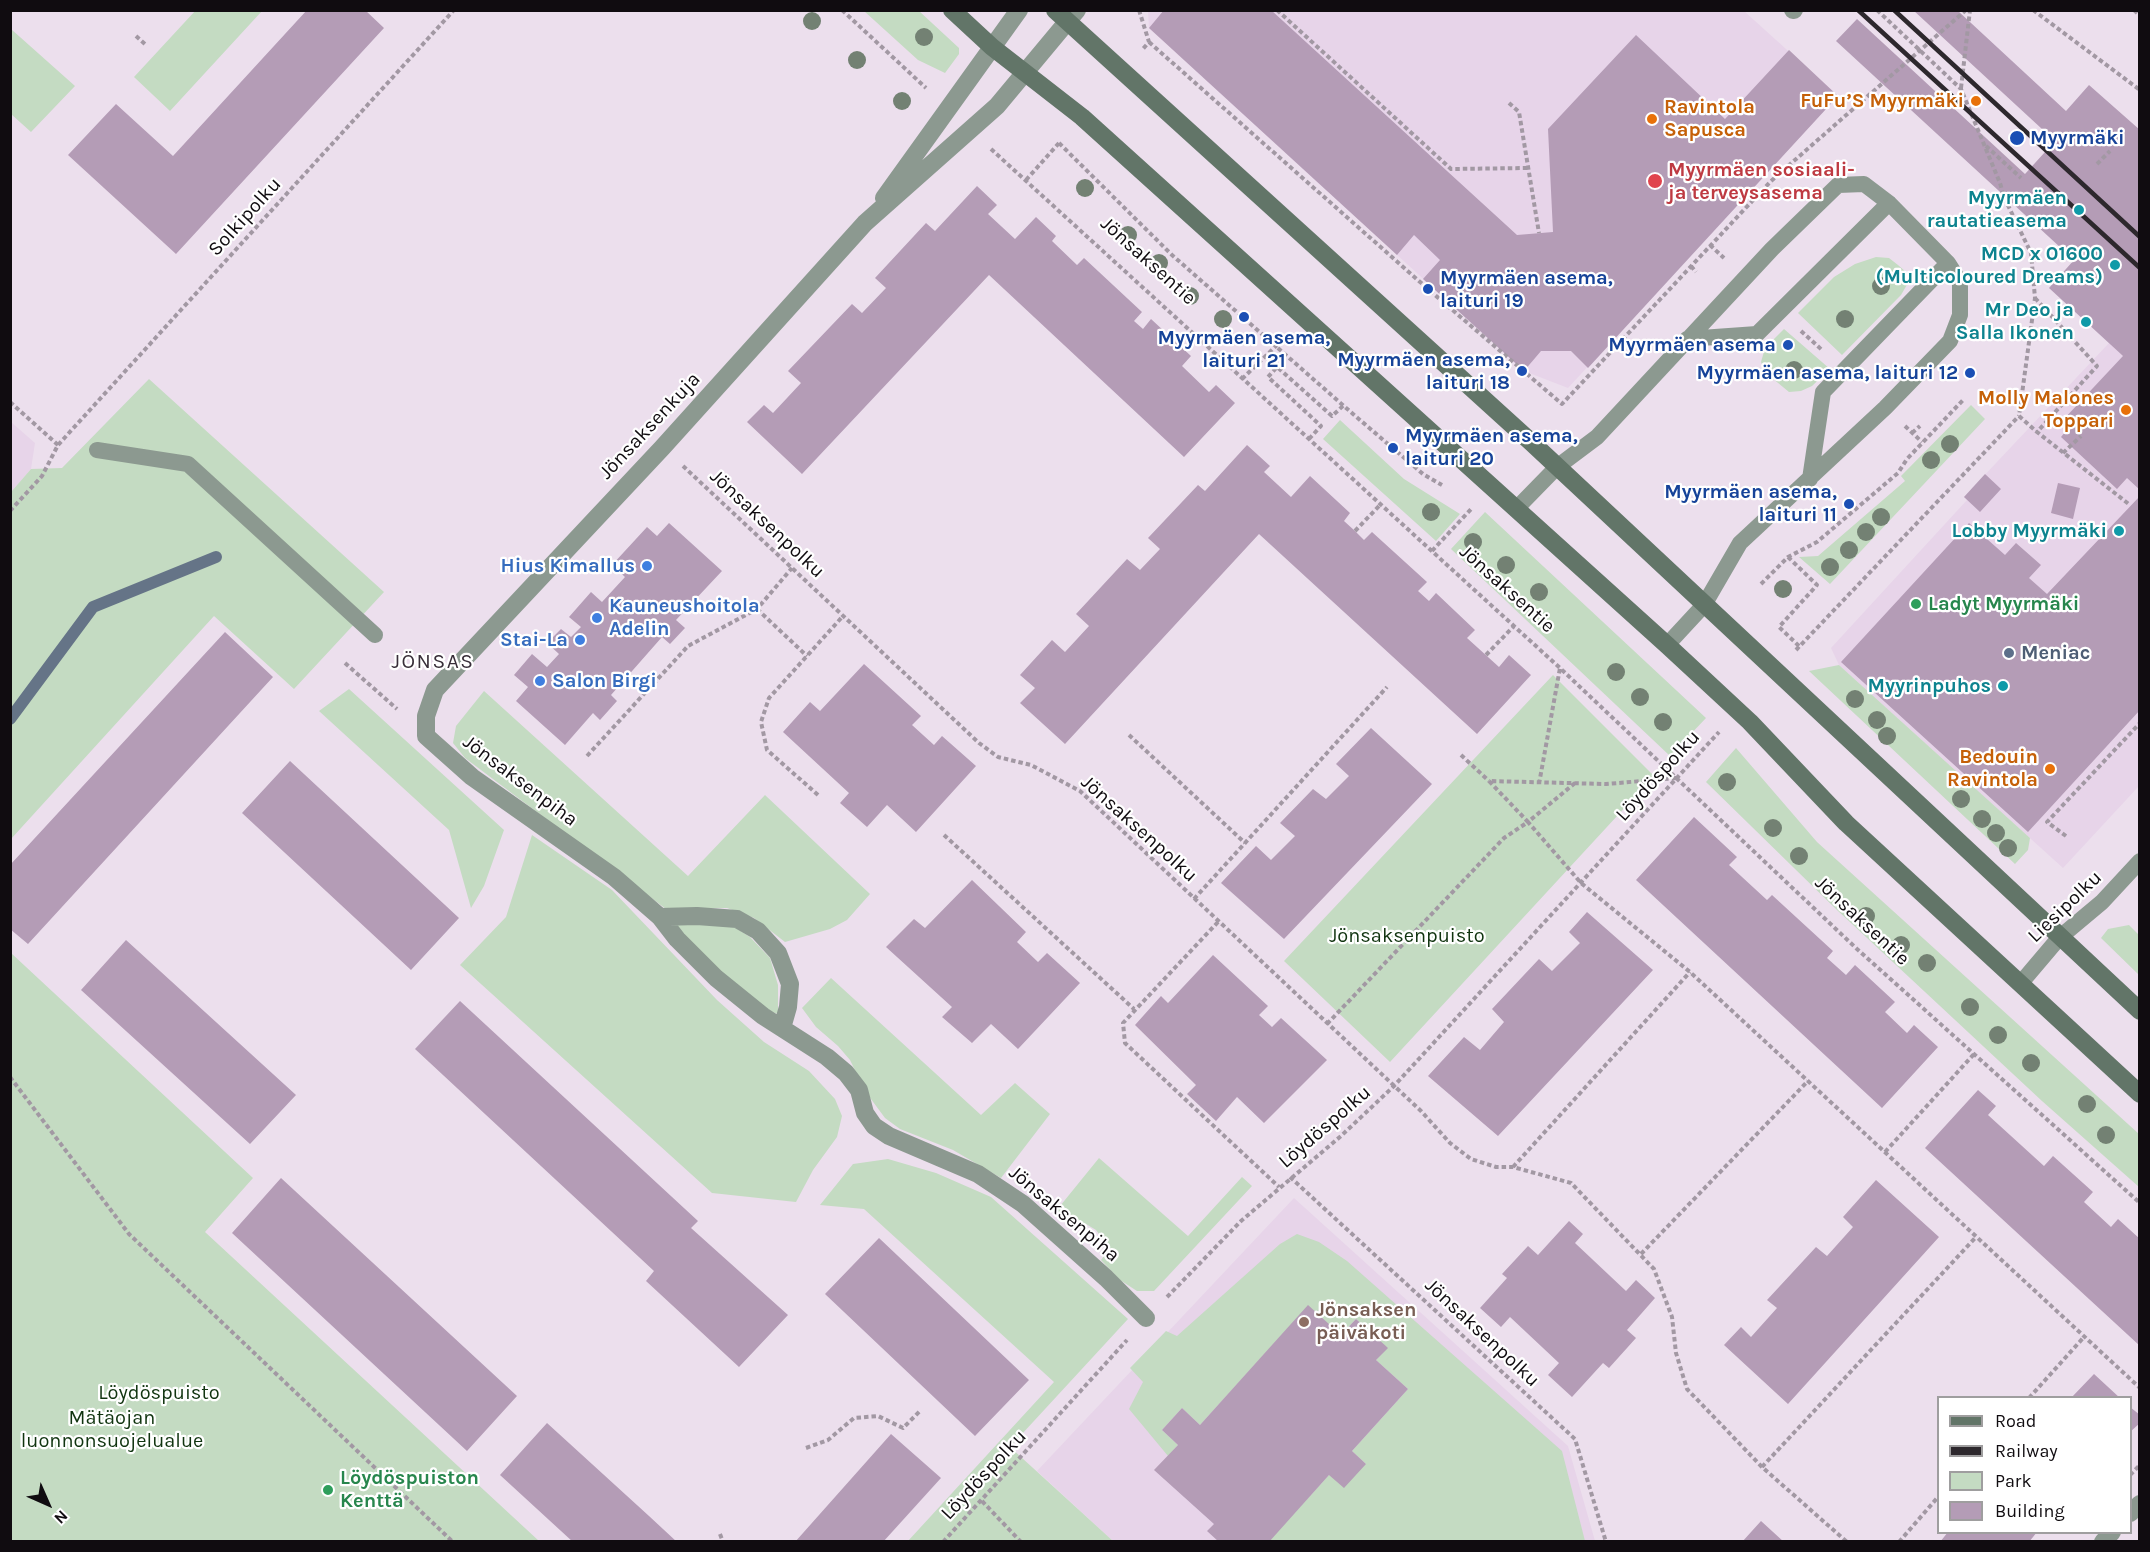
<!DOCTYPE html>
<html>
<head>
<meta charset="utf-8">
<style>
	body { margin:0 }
	#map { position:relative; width:2150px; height:1552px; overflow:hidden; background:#ecdfed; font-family:Karla,sans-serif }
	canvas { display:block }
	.frame { position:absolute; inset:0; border:12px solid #100c10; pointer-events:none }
	.legend { position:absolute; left:1937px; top:1396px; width:195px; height:138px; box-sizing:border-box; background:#fff; border:2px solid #9f9e9f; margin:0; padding:8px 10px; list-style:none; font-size:18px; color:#100c10 }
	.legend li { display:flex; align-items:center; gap:12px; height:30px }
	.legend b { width:30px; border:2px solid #9f9e9f }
	.north { position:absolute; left:18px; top:1474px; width:60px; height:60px; -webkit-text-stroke:4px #fff; paint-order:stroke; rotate:135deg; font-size:16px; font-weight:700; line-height:24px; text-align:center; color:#100c10 }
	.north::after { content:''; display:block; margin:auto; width:21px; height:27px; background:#100c10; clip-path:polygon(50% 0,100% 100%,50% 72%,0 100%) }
</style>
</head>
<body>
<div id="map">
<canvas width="2150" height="1552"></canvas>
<div class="frame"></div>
<ul class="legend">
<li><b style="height:8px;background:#627568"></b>Road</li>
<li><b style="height:8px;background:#2d282d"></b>Railway</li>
<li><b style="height:16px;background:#c4dbc2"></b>Park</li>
<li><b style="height:16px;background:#b49cb6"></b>Building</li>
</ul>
<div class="north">N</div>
</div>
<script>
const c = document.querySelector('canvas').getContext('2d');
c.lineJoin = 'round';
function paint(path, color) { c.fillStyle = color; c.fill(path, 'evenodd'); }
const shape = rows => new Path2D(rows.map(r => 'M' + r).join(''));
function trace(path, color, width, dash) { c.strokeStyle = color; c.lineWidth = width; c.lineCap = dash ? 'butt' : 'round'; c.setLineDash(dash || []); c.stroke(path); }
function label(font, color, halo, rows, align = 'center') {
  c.font = font + ' Karla,sans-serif'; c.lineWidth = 4.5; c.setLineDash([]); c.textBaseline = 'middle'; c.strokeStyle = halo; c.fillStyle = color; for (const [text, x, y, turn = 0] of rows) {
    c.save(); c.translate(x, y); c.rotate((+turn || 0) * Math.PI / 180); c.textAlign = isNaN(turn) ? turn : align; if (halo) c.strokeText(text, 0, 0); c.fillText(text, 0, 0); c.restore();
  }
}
paint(shape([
	[1148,11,1744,11,1838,96,1568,388,1524,371,1149,28],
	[2109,343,2139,371,2139,786,2063,868,1839,665,1831,648,1967,500,1964,497],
	[11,422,35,443,31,469,11,492],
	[1294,1198,1568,1446,1595,1541,1113,1541,1037,1471]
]), '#e7d4e9');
paint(shape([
	[196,10,262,11,170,111,134,77],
	[864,11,919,11,959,48,959,54,945,73,918,60],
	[11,29,75,86,31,132,11,114],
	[1876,257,1889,258,1898,265,1907,273,1908,283,1901,295,1842,355,1798,313,1834,277,1855,264],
	[1784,329,1830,369,1812,386,1801,391,1789,392,1766,373,1761,362,1765,348],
	[149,379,384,592,294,689,214,616,11,839,11,492,31,469,62,468],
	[1971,405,1985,419,1830,584,1799,557,1818,556,1905,481,1901,476],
	[1340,420,1404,479,1460,514,1436,541,1323,439],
	[1485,512,1706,718,1670,756,1451,549],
	[1839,665,2030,838,2028,850,2015,864,1809,671],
	[1553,675,1654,776,1390,1062,1284,961],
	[349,689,504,830,484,886,471,908,449,830,319,711],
	[484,691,688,876,765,795,870,894,847,920,830,929,785,942,754,918,727,908,666,909,465,758,453,743,456,726],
	[1736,748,1817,842,2139,1134,2139,1187,2042,1101,1837,910,1706,782],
	[532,835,612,890,717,1000,764,1042,809,1071,835,1099,842,1116,837,1137,813,1170,796,1202,712,1193,460,965,506,917],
	[671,923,733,926,750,937,770,958,778,985,778,1014,766,1010,719,973],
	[2129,925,2139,935,2139,975,2101,938,2108,929],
	[11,953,253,1178,205,1232,539,1541,11,1541],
	[831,978,981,1115,1015,1083,1050,1114,1001,1178,953,1150,900,1129,885,1118,865,1091,850,1060,838,1046,816,1027,802,1008],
	[1099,1158,1188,1236,1242,1177,1252,1186,1154,1291,1137,1291,1120,1280,1101,1260,1108,1251,1105,1242,1096,1230,1086,1224,1073,1224,1056,1211],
	[888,1159,936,1173,991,1197,1128,1319,1010,1447,1113,1541,908,1541,1054,1382,864,1209,820,1205,853,1164],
	[1297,1234,1319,1242,1347,1261,1562,1451,1585,1541,1269,1541,1329,1475,1366,1464,1352,1451,1408,1389,1376,1360,1387,1348,1356,1319,1341,1335,1308,1306,1200,1425,1182,1408,1162,1430,1178,1445,1168,1456,1129,1409,1143,1382,1130,1368,1166,1331,1177,1336,1280,1244]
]), '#c4dbc2');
trace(shape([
	[10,719,93,607,216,557]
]), '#657487', 12);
paint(shape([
	[307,10,365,10,384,28,176,254,68,155,116,104,173,156],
	[1164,10,1271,10,1517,235,1553,232,1548,129,1636,35,1725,119,1789,50,1838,96,1588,368,1571,351,1541,351,1524,371,1423,279,1440,260,1414,235,1397,255,1149,28],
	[1913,10,1957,10,2066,111,2089,85,2140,130,2140,490,2127,478,2117,489,2061,437,2070,426,2063,420,2123,356,2049,288,2074,260,1836,41,1857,19,2025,174,2055,141],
	[977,186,997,205,988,214,1015,239,1036,217,1056,236,1052,241,1077,265,1084,258,1142,312,1134,321,1143,329,1151,319,1191,356,1182,366,1209,392,1216,385,1235,403,1184,457,989,275,802,474,747,422,764,405,773,413,801,383,788,371,852,304,862,313,886,288,875,278,926,223,935,231],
	[1247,445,1270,466,1264,472,1291,497,1310,476,1350,513,1344,521,1355,531,1364,540,1372,532,1427,582,1418,591,1429,601,1436,593,1475,630,1467,638,1499,667,1509,655,1531,675,1477,734,1259,534,1065,744,1020,703,1035,688,1020,675,1052,640,1065,652,1089,626,1076,614,1127,559,1140,570,1160,549,1148,538,1198,485,1205,491],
	[1985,474,2001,489,1980,512,1964,497],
	[2058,483,2080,488,2073,519,2051,513],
	[2140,496,2140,710,2028,832,1841,662,1969,523,2005,555,2016,543,2041,565,2029,578,2047,594],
	[669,523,722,571,676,620,685,628,670,644,662,637,611,695,617,701,600,720,593,713,565,745,516,701,528,687,514,675,532,654,547,667,559,654,547,643,561,629,571,637,581,627,569,617,591,592,602,602,625,577,612,565,647,527,657,536],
	[225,632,273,677,28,944,10,929,10,865],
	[864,664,921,716,912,725,934,745,942,736,976,766,916,832,887,805,867,827,840,803,849,793,783,732,810,702,820,711],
	[1371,728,1432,784,1284,939,1221,883,1256,846,1271,860,1295,836,1280,823,1313,789,1326,799,1349,776,1336,764],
	[290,761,459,918,411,970,242,813],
	[1694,817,1737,857,1729,865,1767,900,1772,895,1833,951,1827,958,1846,975,1855,965,1895,1002,1885,1012,1907,1033,1914,1025,1938,1047,1882,1108,1636,880],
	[972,880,1026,932,1017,942,1038,962,1047,953,1080,983,1018,1049,991,1024,972,1043,942,1017,952,1007,886,947,914,919,925,928],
	[1587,912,1653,970,1498,1136,1428,1076,1464,1037,1480,1050,1504,1022,1492,1009,1539,959,1552,971,1580,943,1569,932],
	[126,940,296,1095,250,1144,81,990],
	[1213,955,1268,1006,1259,1015,1272,1027,1281,1018,1327,1060,1264,1123,1237,1097,1216,1121,1187,1094,1196,1085,1135,1025,1161,996,1168,1003],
	[460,1001,698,1221,691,1228,788,1315,739,1367,646,1281,654,1271,415,1049],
	[1978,1090,1996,1106,1988,1115,2044,1166,2053,1156,2093,1192,2084,1202,2111,1227,2118,1219,2140,1239,2140,1346,1925,1148],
	[281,1178,517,1396,467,1451,232,1233],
	[1876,1180,1939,1237,1788,1404,1724,1345,1741,1327,1751,1337,1777,1308,1767,1300,1816,1247,1827,1256,1853,1227,1843,1217],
	[1569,1221,1583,1234,1575,1243,1626,1291,1636,1280,1655,1298,1627,1330,1636,1338,1609,1368,1603,1363,1572,1397,1548,1375,1559,1363,1510,1317,1501,1327,1480,1308,1507,1278,1502,1274,1528,1246,1538,1255],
	[879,1238,1029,1380,975,1436,825,1294],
	[1308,1305,1341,1335,1356,1319,1388,1348,1376,1360,1408,1389,1352,1451,1366,1464,1344,1488,1329,1475,1269,1542,1219,1542,1207,1531,1214,1524,1154,1470,1178,1445,1162,1430,1182,1408,1200,1425],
	[2094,1374,2120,1398,2071,1398],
	[2130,1407,2140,1415,2140,1423,2130,1432],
	[547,1423,649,1516,677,1542,573,1542,500,1475],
	[891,1434,941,1478,883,1542,795,1542],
	[1761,1521,1784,1542,1742,1542],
	[1948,1532,2037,1532,2029,1542,1940,1542]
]), '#b49cb6');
trace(shape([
	[842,10,926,88],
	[1139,10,1149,42,1142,50],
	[1277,10,1451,169,1528,168],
	[1877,10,1961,89,2000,183,2004,197,2031,253,2035,298,2019,416],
	[2033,10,2140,90],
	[2134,10,2140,16],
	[136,36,147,46],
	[1149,42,1428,289,1562,404,1771,181,1966,10],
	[1961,88,1970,10],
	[1509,103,1519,112,1539,233],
	[1059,143,1172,255,1353,414,1423,474,1442,485],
	[1986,146,2021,178],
	[991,149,1560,668,1857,949,2140,1203],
	[2097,164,2110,151],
	[1026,180,1059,143],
	[1710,245,1724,258],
	[1691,266,1696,272],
	[2090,275,2100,264],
	[2035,298,2097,366,2037,432,2130,505],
	[1801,331,1822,350],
	[1242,379,1277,345],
	[10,402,58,445],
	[2019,416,2037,432],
	[1905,426,1922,442],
	[1912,433,1920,426],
	[1309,439,1321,426,1268,377,1277,367,1332,416,1344,405],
	[2063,453,2081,436],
	[683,466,979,743,998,757,1031,765,1080,791,1421,1111,1450,1143,1471,1159,1496,1167,1513,1167,1571,1183,1654,1269,1672,1317,1676,1353,1687,1389,1762,1467,1847,1542],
	[10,511,42,476,58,445,454,10],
	[1355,531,1380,505],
	[1432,551,1472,508],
	[1788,557,1817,585,1779,627,1799,646],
	[1761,584,1788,557,1817,542,1898,473,1907,459,1964,399],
	[757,609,807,656],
	[1796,650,2019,416],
	[1486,655,1514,626],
	[345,663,397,709],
	[1129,735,1245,843],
	[1461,755,1489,781],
	[587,756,688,646,757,609,792,568],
	[1575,783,1528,822,1581,883,1690,972,2140,1388],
	[1539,784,1560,668],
	[818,795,767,750,761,722,769,698,843,616],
	[944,835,1134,1009],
	[2066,836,2047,822,2140,723],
	[1194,899,1387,687],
	[1218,922,1123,1023,1125,1043,1279,1187],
	[1327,1024,1504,838,1528,822,1489,781,1606,784,1677,778],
	[10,1077,129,1234,453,1542],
	[1885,1152,1974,1054],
	[1513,1167,1690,972],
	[1290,1177,1575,1439,1606,1542],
	[1641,1254,1808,1081],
	[1167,1297,1241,1221,1341,1136,1394,1086,1719,732],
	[2029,1398,2084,1337],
	[806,1448,828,1440,854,1418,878,1416,903,1428,920,1411],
	[1762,1467,1976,1237],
	[2130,1475,2140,1465],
	[982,1501,1021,1542],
	[720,1534,723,1542],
	[943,1542,1127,1340],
	[1899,1542,1938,1497]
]), '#a298a3', 4, [4.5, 3]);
trace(shape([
	[1687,339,1757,334,1889,203],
	[97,450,188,464,375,635],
	[1810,479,1823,392,1948,263],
	[1516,509,1557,467,1597,437,1772,249,1838,185,1864,184,1889,203,1948,263,1960,282,1960,315,1950,341,1885,408,1740,543,1704,605,1667,645],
	[2020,984,2059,938,2102,902,2140,861]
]), '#8c9990', 16);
trace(shape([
	[1077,10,997,106,865,223,662,448,435,690,426,716,426,736,472,777,614,877,660,917,677,939,716,978,763,1016,827,1057,846,1073,859,1090,865,1113,874,1126,889,1136,978,1174,1023,1204,1106,1278,1146,1318],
	[1793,10,1794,10],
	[884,198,1019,10],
	[660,917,697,916,737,919,758,931,778,953,790,984,788,1007,782,1028],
	[2130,1513,2140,1504],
	[2103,1542,2112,1532]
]), '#8c9990', 18);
trace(shape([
	[952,10,992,47,1082,117,1667,645,1750,722,1846,823,2140,1094],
	[1055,10,1531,442,2140,1011]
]), '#627568', 18);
trace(shape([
	[1858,10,2140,268],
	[1894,10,2140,237]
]), '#2d282d', 4.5);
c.fillStyle = '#738173';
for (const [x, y] of [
	[812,21],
	[924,37],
	[857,60],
	[902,101],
	[1085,188],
	[1128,235],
	[1159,263],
	[1881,286],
	[1190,296],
	[1223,319],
	[1845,319],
	[1794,370],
	[1950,444],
	[1931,460],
	[1431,512],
	[1881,517],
	[1866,532],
	[1473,542],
	[1849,550],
	[1506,565],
	[1830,567],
	[1783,589],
	[1539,592],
	[1616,672],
	[1640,697],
	[1855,699],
	[1877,720],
	[1663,722],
	[1887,736],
	[1727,782],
	[1961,799],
	[1982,819],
	[1773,828],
	[1996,833],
	[2008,848],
	[1799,856],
	[1866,916],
	[1901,945],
	[1927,963],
	[1970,1007],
	[1998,1035],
	[2031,1063],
	[2087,1104],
	[2106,1135]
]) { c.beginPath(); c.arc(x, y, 9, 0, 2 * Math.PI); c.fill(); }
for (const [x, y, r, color] of [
	[1976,101,6,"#e8710a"],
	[1652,119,6,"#e8710a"],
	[2017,138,8,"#1a4fb4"],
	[1655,181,8,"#e0444e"],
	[2079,210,6,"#0f9aa8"],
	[2115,265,6,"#0f9aa8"],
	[1428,289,6,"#1a4fb4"],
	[1244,317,6,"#1a4fb4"],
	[2086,322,6,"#0f9aa8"],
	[1788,345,6,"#1a4fb4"],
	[1522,371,6,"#1a4fb4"],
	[1970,373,6,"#1a4fb4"],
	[2126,410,6,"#e8710a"],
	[1393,448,6,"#1a4fb4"],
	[1849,504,6,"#1a4fb4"],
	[2119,531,6,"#0f9aa8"],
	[647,566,6,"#3f7fe0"],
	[1916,604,6,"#2e9e5b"],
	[597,618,6,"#3f7fe0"],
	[580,640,6,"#3f7fe0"],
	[2009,653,6,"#5c6f8a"],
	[540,681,6,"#3f7fe0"],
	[2003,686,6,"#0f9aa8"],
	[2050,769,6,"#e8710a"],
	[1304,1322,6,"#8d6e63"],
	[328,1490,6,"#2e9e5b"]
]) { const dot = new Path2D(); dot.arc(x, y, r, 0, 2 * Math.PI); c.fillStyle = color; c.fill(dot); trace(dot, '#fff', 2); }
label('bold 20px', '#c56008', '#fff', [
	["FuFu’S Myyrmäki",1964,101],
	["Ravintola",1664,107,"left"],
	["Sapusca",1664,130,"left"],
	["Molly Malones",2114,398],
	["Toppari",2114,421],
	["Bedouin",2038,757],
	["Ravintola",2038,780]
], 'right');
label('bold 20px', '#164399', '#fff', [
	["Myyrmäki",2030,138,"left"],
	["Myyrmäen asema,",1440,278,"left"],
	["laituri 19",1440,301,"left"],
	["Myyrmäen asema,",1244,338,"center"],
	["laituri 21",1244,361,"center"],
	["Myyrmäen asema",1776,345],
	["Myyrmäen asema,",1510,360],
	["laituri 18",1510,383],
	["Myyrmäen asema, laituri 12",1958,373],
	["Myyrmäen asema,",1405,436,"left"],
	["laituri 20",1405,459,"left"],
	["Myyrmäen asema,",1837,492],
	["laituri 11",1837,515]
], 'right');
label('bold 20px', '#be3a42', '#fff', [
	["Myyrmäen sosiaali-",1668,170],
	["ja terveysasema",1668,193]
], 'left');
label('bold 20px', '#0d838f', '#fff', [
	["Myyrmäen",2067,198],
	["rautatieasema",2067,221],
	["MCD x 01600",2103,254],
	["(Multicoloured Dreams)",2103,277],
	["Mr Deo ja",2074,310],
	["Salla Ikonen",2074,333],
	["Lobby Myyrmäki",2107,531],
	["Myyrinpuhos",1991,686]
], 'right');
label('20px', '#100c10', '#fff', [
	["Solkipolku",245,217,-48],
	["Jönsaksentie",1148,261,42],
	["Jönsaksenkuja",650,426,-47],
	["Jönsaksenpolku",767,524,43],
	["Jönsaksentie",1507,589,42],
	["Löydöspolku",1658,776,-48],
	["Jönsaksenpiha",520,781,37],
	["Jönsaksenpolku",1139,829,42],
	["Liesipolku",2065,907,-44],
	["Jönsaksentie",1862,921,43],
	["Löydöspolku",1325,1127,-41],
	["Jönsaksenpiha",1064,1214,40],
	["Jönsaksenpolku",1482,1333,43],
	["Löydöspolku",984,1475,-47]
]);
label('bold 20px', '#366cbe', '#fff', [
	["Hius Kimallus",635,566],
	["Kauneushoitola",609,606,"left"],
	["Adelin",609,629,"left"],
	["Stai-La",568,640],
	["Salon Birgi",552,681,"left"]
], 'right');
label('bold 20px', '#27864d', '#fff', [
	["Ladyt Myyrmäki",1928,604],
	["Löydöspuiston",340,1478],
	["Kenttä",340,1501]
], 'left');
label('bold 20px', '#4e5e75', '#fff', [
	["Meniac",2021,653]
], 'left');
label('20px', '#10340f', '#fff', [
	["Jönsaksenpuisto",1407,936],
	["Löydöspuisto",159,1393],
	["Mätäojan",112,1418],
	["luonnonsuojelualue",112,1441]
]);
label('bold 20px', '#785e54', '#fff', [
	["Jönsaksen",1316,1310],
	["päiväkoti",1316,1333]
], 'left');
c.letterSpacing = '1.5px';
label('21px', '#382e39', '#fff', [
	["JÖNSAS",433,662]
]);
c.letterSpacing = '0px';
</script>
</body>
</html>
